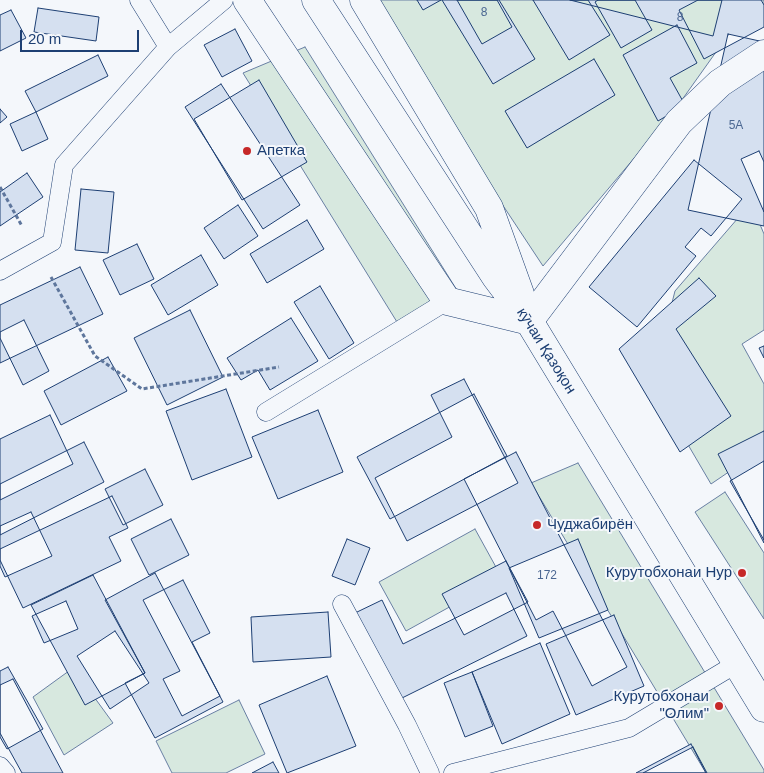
<!DOCTYPE html>
<html>
<head>
<meta charset="utf-8">
<style>
	body { margin:0 }
	#map { position:relative; width:764px; height:773px; overflow:hidden; background:#f4f7fb; font-family:Arial,sans-serif }
	canvas { display:block }
	.scale { position:absolute; left:20px; top:30px; width:119px; height:22px; box-sizing:border-box; border:2px solid #1d3f73; border-top:0; padding-left:6px; font-size:15px; line-height:18px; white-space:nowrap; color:#1d3f73; -webkit-text-stroke:4px #f4f7fb; paint-order:stroke }
</style>
</head>
<body>
<div id="map">
<canvas width="764" height="773"></canvas>
<div class="scale">20 m</div>
</div>
<script>
const c = document.querySelector('canvas').getContext('2d');
c.lineJoin = 'round';
function paint(path, color) { c.fillStyle = color; c.fill(path, 'evenodd'); }
const shape = rows => new Path2D(rows.map(r => 'M' + r).join(''));
function trace(path, color, width, dash) { c.strokeStyle = color; c.lineWidth = width; c.lineCap = dash ? 'butt' : 'round'; c.setLineDash(dash || []); c.stroke(path); }
function label(font, color, halo, rows, align = 'center') {
  c.font = font + ' Arial,sans-serif'; c.lineWidth = 4; c.setLineDash([]); c.textBaseline = 'middle'; c.strokeStyle = halo; c.fillStyle = color; for (const [text, x, y, turn = 0] of rows) {
    c.save(); c.translate(x, y); c.rotate((+turn || 0) * Math.PI / 180); c.textAlign = isNaN(turn) ? turn : align; if (halo) c.strokeText(text, 0, 0); c.fillText(text, 0, 0); c.restore();
  }
}
const green = shape([
	[367,0,764,0,764,13,731,31,674,111,543,266,367,0],
	[305,47,460,295,397,322,243,73,305,47],
	[751,203,764,234,764,330,742,344,764,384,764,448,711,484,680,431,663,338,675,291,751,203],
	[578,463,764,770,764,773,706,773,531,483,578,463],
	[725,492,764,553,764,619,695,512,725,492],
	[475,529,502,578,406,631,379,582,475,529],
	[73,668,113,723,64,755,33,697,73,668],
	[239,700,265,754,226,773,172,773,156,741,239,700]
]);
paint(green, '#d7e8df');
trace(green, '#687fa3', 1);
const building = shape([
	[417,0,441,0,423,10,417,0],
	[442,0,499,0,535,59,493,84,442,0],
	[457,0,497,0,512,27,482,44,457,0],
	[533,0,588,0,610,35,569,60,533,0],
	[570,0,722,0,713,36,570,0],
	[598,0,635,0,652,30,621,48,595,2,598,0],
	[698,0,761,0,764,5,764,27,704,59,679,10,698,0],
	[38,8,99,17,96,41,34,32,38,8],
	[11,10,26,38,0,51,0,15,11,10],
	[677,25,697,63,670,78,685,105,658,121,623,55,677,25],
	[235,29,252,61,222,77,204,45,235,29],
	[728,34,764,42,764,226,688,210,728,34],
	[98,55,108,76,36,112,25,91,98,55],
	[594,59,615,95,527,148,505,111,594,59],
	[259,80,307,162,242,200,194,119,259,80],
	[221,84,300,205,263,229,185,107,221,84],
	[0,109,7,117,0,123,0,109],
	[36,112,48,139,22,151,10,124,36,112],
	[759,151,764,162,764,212,741,159,759,151],
	[694,160,742,199,711,236,701,228,685,247,696,256,637,327,589,287,694,160],
	[27,173,43,197,0,226,0,192,27,173],
	[81,189,114,192,108,253,75,250,81,189],
	[238,205,258,236,224,259,204,228,238,205],
	[307,220,324,249,267,283,250,254,307,220],
	[137,244,154,279,120,295,103,260,137,244],
	[201,255,218,285,168,315,151,285,201,255],
	[80,267,103,314,0,363,0,305,80,267],
	[699,278,716,296,676,329,731,416,680,452,619,349,699,278],
	[320,286,354,343,329,359,294,302,320,286],
	[190,310,223,377,167,405,134,338,190,310],
	[291,318,318,361,270,390,258,370,241,380,227,358,291,318],
	[24,320,49,371,23,385,0,338,0,332,24,320],
	[764,346,764,358,759,348,764,346],
	[108,357,127,391,61,425,44,391,108,357],
	[464,379,518,483,407,541,375,478,452,437,431,395,464,379],
	[226,389,252,457,192,480,166,411,226,389],
	[474,394,507,456,390,519,357,457,474,394],
	[318,410,343,472,278,499,252,437,318,410],
	[50,415,73,464,0,500,0,439,50,415],
	[764,431,764,543,718,454,764,431],
	[84,442,104,482,0,535,0,484,84,442],
	[516,452,627,667,592,686,553,611,536,620,464,479,516,452],
	[764,461,764,540,730,481,764,461],
	[145,469,163,505,123,525,105,489,145,469],
	[112,496,128,528,109,537,121,561,23,608,0,560,0,549,112,496],
	[31,512,52,556,5,577,0,566,0,526,31,512],
	[171,519,189,555,149,575,131,539,171,519],
	[347,539,370,548,355,585,332,576,347,539],
	[578,539,608,610,539,638,509,568,578,539],
	[506,561,528,602,464,635,442,594,506,561],
	[155,573,223,702,155,738,125,683,145,673,105,600,155,573],
	[93,575,145,673,85,705,31,605,93,575],
	[183,580,210,633,192,642,220,696,182,716,163,679,180,671,143,600,183,580],
	[506,593,527,636,398,700,355,613,382,600,403,644,506,593],
	[66,601,78,629,44,643,32,616,66,601],
	[328,612,331,657,253,662,251,617,328,612],
	[614,615,644,686,576,715,546,644,614,615],
	[115,631,149,683,110,709,77,656,115,631],
	[540,643,570,714,502,744,472,672,540,643],
	[8,667,43,729,7,749,0,737,0,671,8,667],
	[472,672,493,726,465,737,444,683,472,672],
	[327,676,356,746,287,773,259,705,327,676],
	[13,679,63,773,22,773,0,733,0,685,13,679],
	[691,744,706,773,636,773,691,744],
	[693,747,707,773,643,773,693,747],
	[273,762,279,773,252,773,273,762]
]);
paint(building, '#d5e0f0');
trace(building, '#1d3f73', 1);
const service = shape([
	[139,0,168,47],
	[0,271,52,242,64,165,168,47,224,0],
	[266,412,447,301],
	[342,604,407,725,430,773],
	[0,766,6,773],
	[453,773,629,728,736,664]
]);
const minor = shape([
	[529,321,679,122,720,83,764,54]
]);
const tertiary = shape([
	[247,0,447,301,529,321],
	[316,0,496,277,529,321,764,708],
	[364,0,489,208,520,294]
]);
trace(service, '#1d3f73', 19);
trace(minor, '#1d3f73', 29);
trace(tertiary, '#1d3f73', 29);
trace(shape([
	[0,187,22,226],
	[51,277,95,356,142,389,279,367]
]), '#5e769c', 3, [4, 2.5]);
trace(service, '#f4f7fb', 18);
trace(minor, '#f4f7fb', 28);
trace(tertiary, '#f4f7fb', 28);
for (const [x, y, r, color] of [
	[247,151,5,"#c62828"],
	[537,525,5,"#c62828"],
	[742,573,5,"#c62828"],
	[719,706,5,"#c62828"]
]) { const dot = new Path2D(); dot.arc(x, y, r, 0, 2 * Math.PI); c.fillStyle = color; c.fill(dot); trace(dot, '#f4f7fb', 2); }
label('12px', '#4b6792', null, [
	["8",484,13],
	["8",680,18],
	["5А",736,126],
	["172",547,576]
]);
label('15px', '#1d3f73', '#f4f7fb', [
	["Апетка",257,151],
	["Чуджабирён",547,525],
	["Курутобхонаи Нур",732,573,"right"],
	["Курутобхонаи",709,697,"right"],
	["\"Олим\"",709,714,"right"]
], 'left');
label('15px', '#1d3f73', '#f4f7fb', [
	["кӯчаи Қазоқон",546,351,58]
]);
</script>
</body>
</html>
